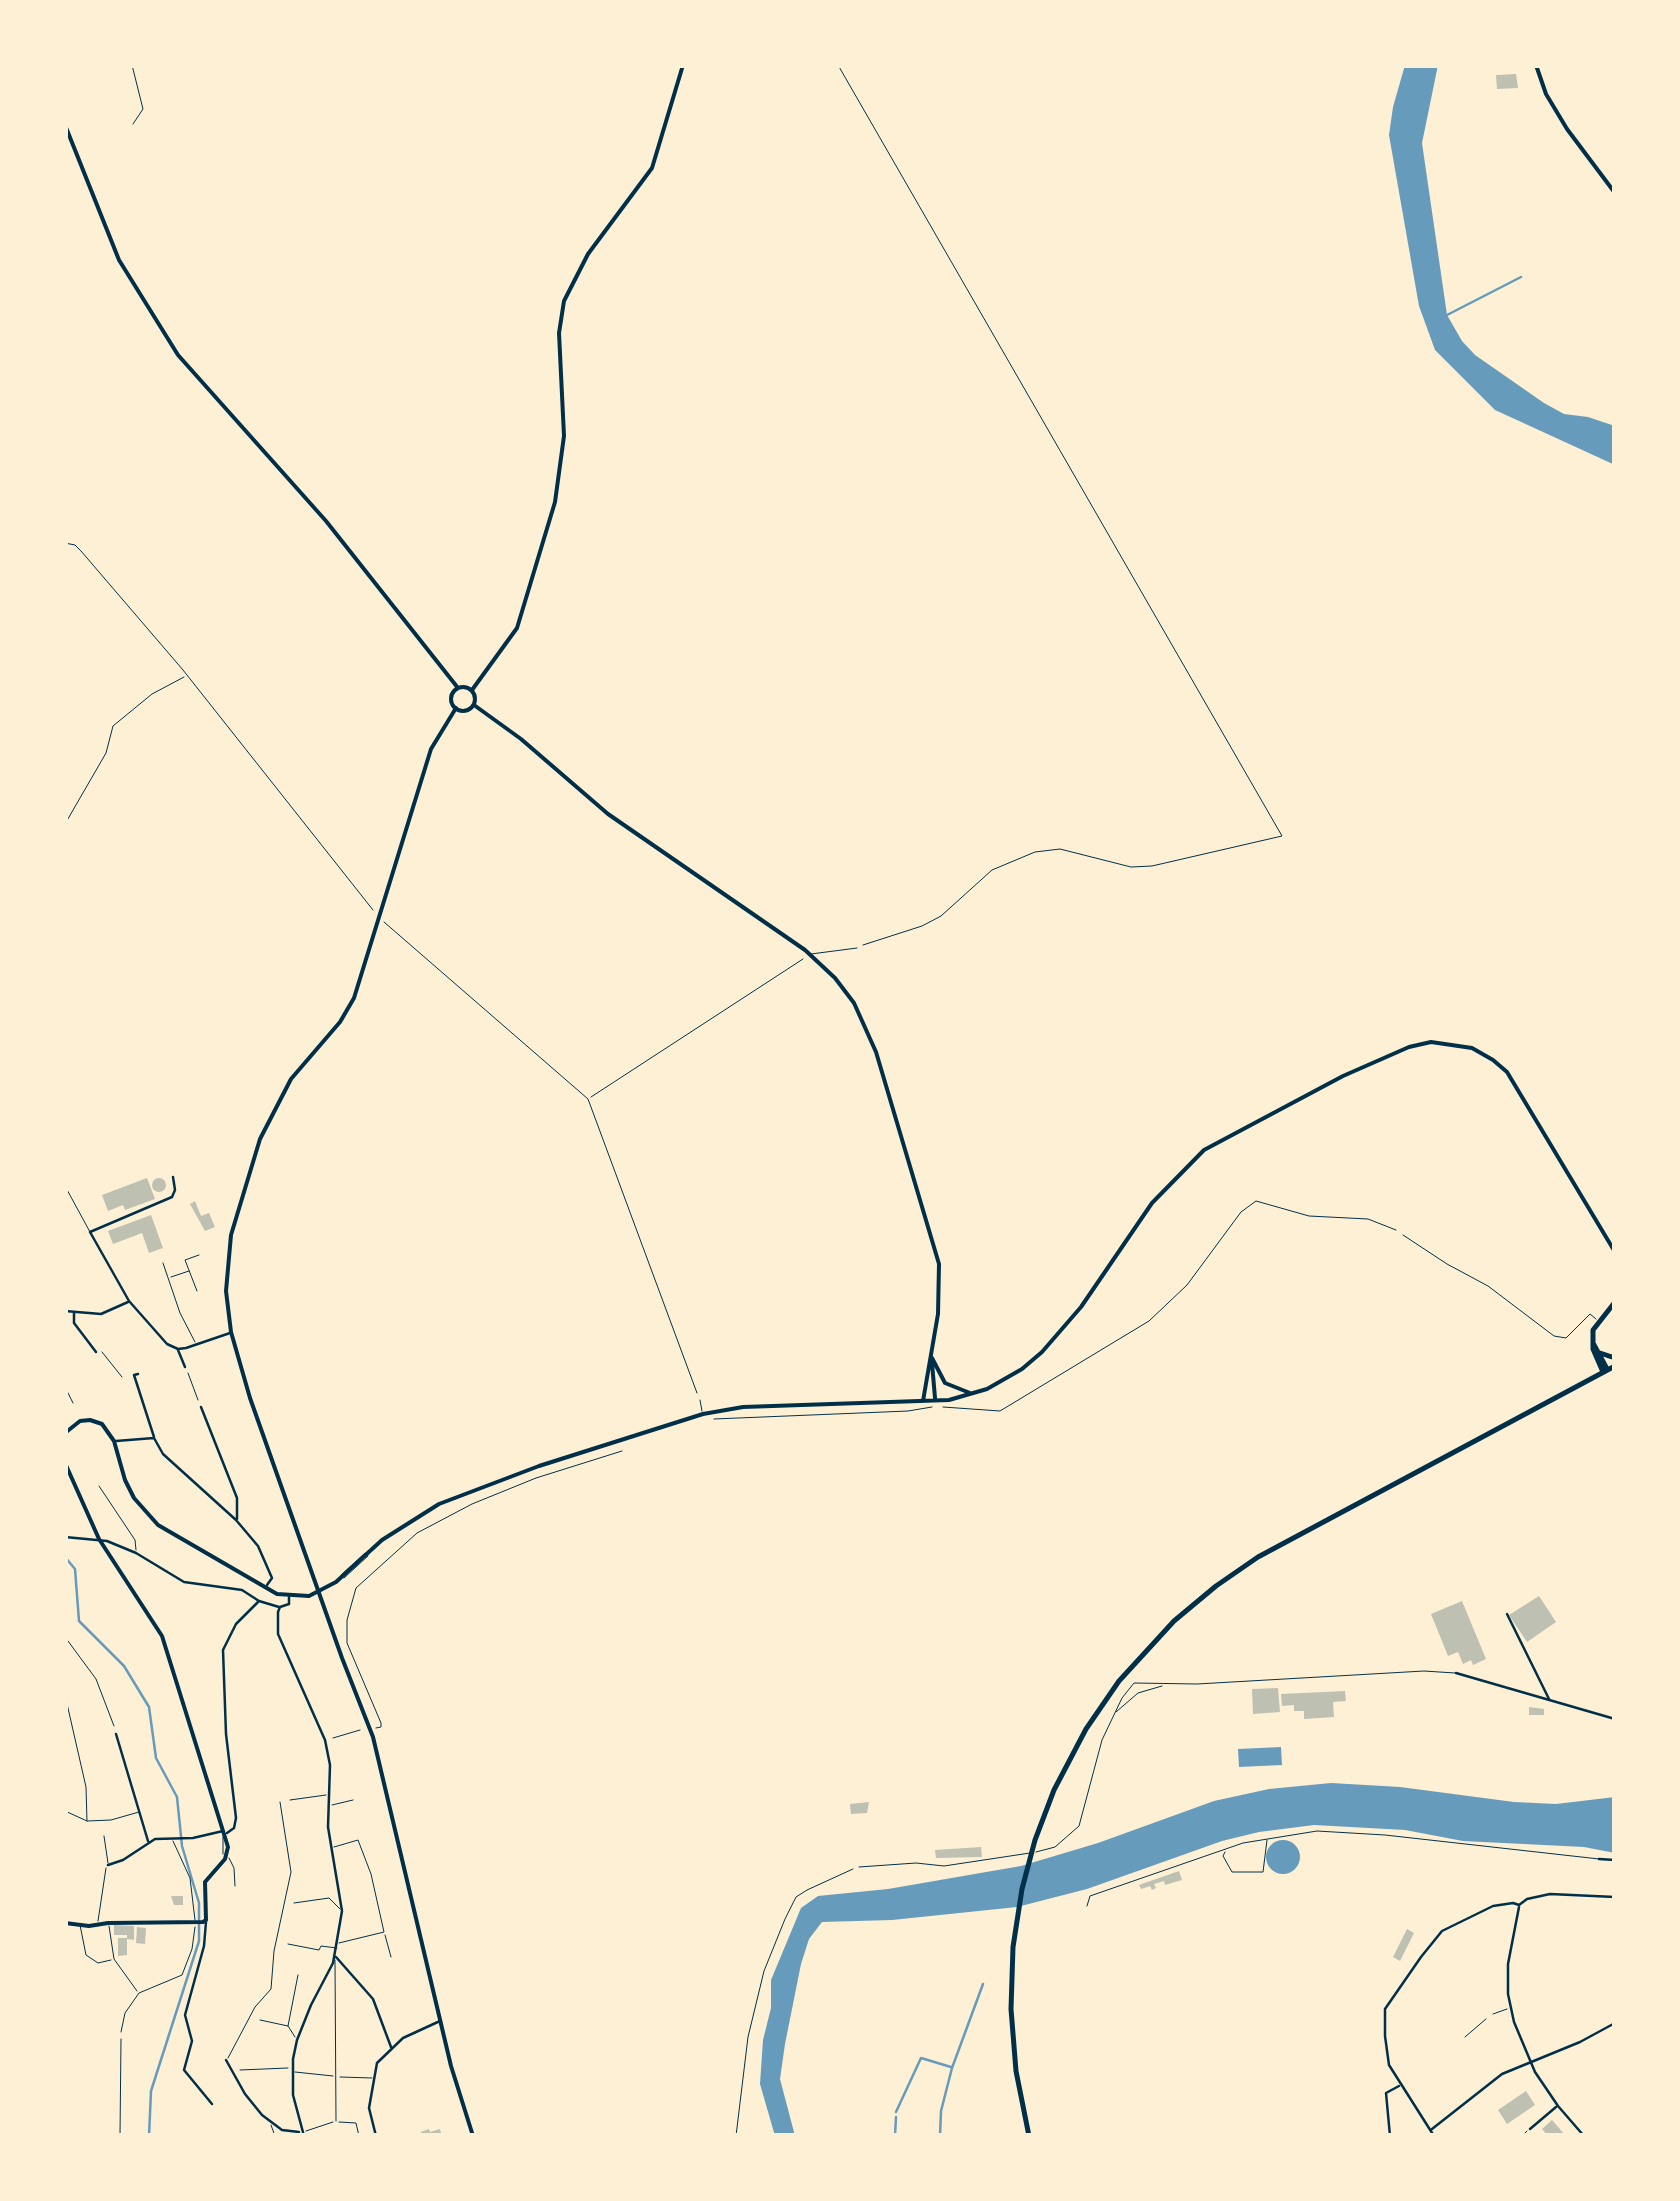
<!DOCTYPE html>
<html>
<head>
<meta charset="utf-8">
<style>
	body { margin:0 }
	#map { position:relative; width:1680px; height:2201px; overflow:hidden; background:#fdf0d5; font-family:Inter,sans-serif }
	canvas { display:block }
	.frame { position:absolute; inset:0; border:68px solid #fdf0d5; pointer-events:none }
</style>
</head>
<body>
<div id="map">
<canvas width="1680" height="2201"></canvas>
<div class="frame"></div>
</div>
<script>
const c = document.querySelector('canvas').getContext('2d');
c.lineJoin = 'round';
function paint(path, color) { c.fillStyle = color; c.fill(path, 'evenodd'); }
const shape = rows => new Path2D(rows.map(r => 'M' + r).join(''));
function trace(path, color, width, dash) { c.strokeStyle = color; c.lineWidth = width; c.lineCap = dash ? 'butt' : 'round'; c.setLineDash(dash || []); c.stroke(path); }
paint(shape([
	[1405,65,1438,65,1422,143,1447,315,1462,341,1475,355,1544,403,1564,414,1588,417,1615,426,1615,465,1495,410,1435,350,1419,306,1389,135,1393,107],
	[1281,1747,1282,1765,1239,1767,1238,1749],
	[1331,1783,1400,1787,1514,1802,1556,1804,1615,1797,1615,1853,1584,1847,1463,1841,1405,1830,1314,1825,1259,1832,1222,1841,1087,1889,1017,1907,892,1920,822,1922,809,1939,801,1964,785,2044,780,2079,795,2136,775,2136,760,2084,763,2040,771,2008,771,1980,801,1908,818,1896,888,1889,1021,1866,1098,1843,1214,1801,1269,1789],
	'1266 1857a17 17 0 1 1 34 0a17 17 0 1 1-34 0Z'
]), '#669bbc');
trace(shape([
	[1447,315,1521,277],
	[65,1557,75,1569,79,1621,124,1666,149,1707,156,1758,177,1797,182,1846,199,1903,199,1941,151,2091,149,2136],
	[896,2112,921,2058,951,2067],
	[895,2136,896,2117],
	[940,2136,941,2111,952,2068,983,1984]
]), '#669bbc', 2.5);
paint(shape([
	[1516,74,1518,88,1497,89,1496,75],
	'152 1185a7 7 0 1 1 14 0a7 7 0 1 1-14 0Z',
	[147,1178,155,1199,125,1210,123,1205,108,1211,102,1195],
	[195,1201,201,1216,209,1213,215,1227,205,1231,190,1204],
	[151,1215,163,1248,149,1253,142,1233,113,1244,108,1231],
	[1539,1596,1556,1622,1527,1642,1509,1615],
	[1462,1601,1486,1659,1473,1665,1471,1660,1463,1664,1458,1652,1448,1656,1431,1614],
	[1278,1688,1280,1712,1253,1714,1252,1689],
	[1345,1691,1346,1701,1333,1702,1334,1717,1304,1719,1304,1711,1294,1711,1294,1705,1282,1706,1281,1694],
	[1529,1707,1544,1709,1544,1715,1529,1715],
	[869,1802,867,1813,851,1814,850,1804],
	[981,1847,982,1857,936,1858,935,1850],
	[1179,1871,1182,1880,1165,1885,1164,1881,1154,1884,1156,1888,1152,1890,1150,1886,1141,1889,1139,1885],
	[171,1896,183,1896,183,1905,174,1905],
	[114,1925,134,1926,134,1940,127,1939,127,1935,114,1935],
	[137,1927,146,1928,145,1944,136,1943],
	[1407,1929,1414,1933,1400,1961,1393,1957],
	[118,1938,127,1938,127,1955,118,1956],
	[1526,2091,1535,2105,1507,2124,1498,2110],
	[1552,2120,1566,2136,1548,2136,1542,2129],
	[429,2129,430,2132,440,2129,442,2136,420,2136,421,2132]
]), '#bec0b2');
trace(shape([
	[132,65,143,109,133,124],
	[838,65,1282,836,1152,866,1131,867,1060,849,1035,852,992,870,941,916,922,926,863,945],
	[1615,217,1615,219],
	[65,543,75,545,81,551,183,670,373,910],
	[65,824,106,753,113,726,152,694,184,677],
	[384,922,588,1099,697,1393],
	[591,1097,803,959],
	[102,1352,122,1377],
	[188,1373,198,1400],
	[65,1387,73,1403],
	[943,1407,1000,1411,1149,1321,1187,1285,1241,1212,1256,1201,1309,1216,1368,1219,1396,1230],
	[714,1419,908,1411,932,1407],
	[65,1637,96,1679,114,1726],
	[376,1728,381,1727,381,1723,347,1643,347,1620,356,1588,417,1533,472,1504,536,1478,622,1451],
	[333,1738,360,1730],
	[1465,2037,1486,2019],
	[240,2070,288,2068],
	[120,2136,121,2039],
	[736,2136,748,2037,764,1971,785,1919,796,1897,807,1890,853,1869]
]), '#003049', 1);
trace(shape([
	[811,954,857,948],
	[65,1186,90,1232],
	[1403,1235,1447,1264,1488,1286,1554,1336,1566,1338,1590,1314,1596,1319],
	[163,1263,180,1313,195,1342],
	[171,1277,189,1271],
	[197,1291,185,1260,199,1255],
	[700,1400,702,1411],
	[99,1486,135,1540,136,1550],
	[341,1575,365,1553],
	[344,1578,368,1556],
	[65,1695,86,1787,87,1821],
	[1116,1712,1138,1693,1162,1686],
	[290,1800,326,1795],
	[332,1805,353,1800],
	[65,1811,87,1821,111,1820,139,1812],
	[104,1836,108,1863],
	[173,1841,190,1878,195,1920],
	[334,1847,358,1840,371,1874,384,1932,339,1943],
	[1036,1852,1055,1847,1079,1826,1102,1740,1122,1698,1134,1683,1197,1684,1424,1671,1455,1673],
	[1225,1852,1223,1856,1232,1872,1263,1872,1267,1840],
	[223,1854,223,1837],
	[229,1858,234,1868,235,1886],
	[859,1867,916,1863,944,1866,1030,1853],
	[294,1903,329,1898,340,1909],
	[1087,1906,1090,1896,1243,1843,1317,1831,1385,1835,1599,1859],
	[98,1921,106,1868],
	[80,1925,86,1955,98,1963,111,1960],
	[109,1926,114,1959,137,1991],
	[385,1935,391,1957],
	[288,1944,319,1950,321,1946,337,1948],
	[335,1960,336,2121],
	[1493,2014,1507,2009],
	[260,2020,288,2026,295,2037],
	[288,2026,298,1975],
	[121,2032,125,2013,139,1993,182,1975,192,1949,195,1927],
	[228,2058,255,2007,271,1989,274,1951,291,1872,280,1802],
	[295,2072,333,2076],
	[340,2077,372,2078],
	[339,2122,356,2123,359,2136,366,2136],
	[271,2125,275,2136],
	[306,2131,333,2122],
	[1522,2136,1527,2131]
]), '#003049', 1);
trace(shape([
	[173,1177,175,1190,172,1197,90,1232,129,1301,167,1344,178,1349,186,1348,230,1333],
	[65,1311,101,1314,128,1302],
	[74,1312,74,1323,96,1352],
	[178,1350,185,1367],
	[138,1374,134,1375,154,1437],
	[201,1407,237,1498,237,1519],
	[116,1441,154,1438,163,1454,236,1520,258,1546,272,1578,267,1585],
	[65,1537,107,1541,136,1553,184,1582,242,1590,259,1601,279,1607],
	[289,1597,289,1604,280,1607,278,1612,278,1634,325,1740,330,1765,328,1827,342,1911,333,1963,311,2005,297,2040,293,2059,293,2095,304,2136],
	[1507,1614,1549,1699],
	[1456,1673,1615,1719],
	[116,1734,148,1841],
	[227,1833,234,1828,236,1818,226,1734,223,1650,236,1624,259,1601],
	[1599,1859,1615,1860],
	[108,1865,123,1860,155,1839,193,1838,223,1831],
	[1519,1907,1508,1964,1508,1994,1514,2022,1535,2072,1558,2106,1584,2136],
	[206,1922,204,1946,185,2015,192,2041,184,2070,212,2104],
	[336,1957,373,1999,391,2047],
	[226,2060,245,2094,262,2115,282,2130,299,2132],
	[1432,2129,1502,2074,1580,2042,1615,2023],
	[1530,2129,1556,2107],
	[376,2136,369,2108,377,2063,403,2038,440,2021],
	[1390,2136,1386,2093,1399,2086],
	[1434,2136,1389,2065,1385,2036,1385,2009,1421,1957,1442,1931,1493,1906,1513,1903,1519,1905,1527,1899,1550,1894,1615,1897],
	[1610,2136,1615,2133]
]), '#003049', 2.5);
trace(shape([
	[1536,65,1546,94,1567,129,1615,193],
	[472,690,517,628,555,502,564,436,559,333,564,301,588,254,652,168,683,65],
	[456,708,431,749,354,998,340,1022,291,1079,260,1139,231,1235,226,1291,231,1332,250,1398,342,1658,373,1737,451,2066,473,2136]
]), '#003049', 4);
trace(shape([
	[65,125,119,260,178,355,326,521,458,688],
	'451 699a12 12 0 1 1 24 0a12 12 0 1 1-24 0Z',
	[474,705,521,739,608,814,805,950,835,978,854,1003,876,1052,939,1264,938,1314,923,1401],
	[932,1358,945,1383,970,1393],
	[932,1363,935,1398],
	[65,1433,80,1421,90,1420,102,1424,114,1441,125,1480,134,1498,158,1525,277,1594,309,1596,336,1582,382,1540,439,1504,539,1466,703,1414,743,1407,949,1400,987,1389,1022,1369,1042,1352,1081,1307,1152,1203,1204,1150,1343,1076,1409,1047,1431,1042,1472,1048,1493,1060,1507,1072,1615,1252],
	[65,1463,99,1539,162,1636,228,1847,225,1859,205,1882,206,1920,203,1922,108,1923,89,1926,65,1923]
]), '#003049', 4);
trace(shape([
	[1593,1343,1607,1369],
	[1600,1353,1615,1358],
	[1603,1372,1593,1349,1593,1330,1615,1302],
	[1029,2136,1016,2071,1011,2009,1013,1947,1022,1889,1035,1840,1054,1790,1086,1729,1119,1681,1174,1621,1216,1586,1258,1557,1615,1366]
]), '#003049', 5);
</script>
</body>
</html>
